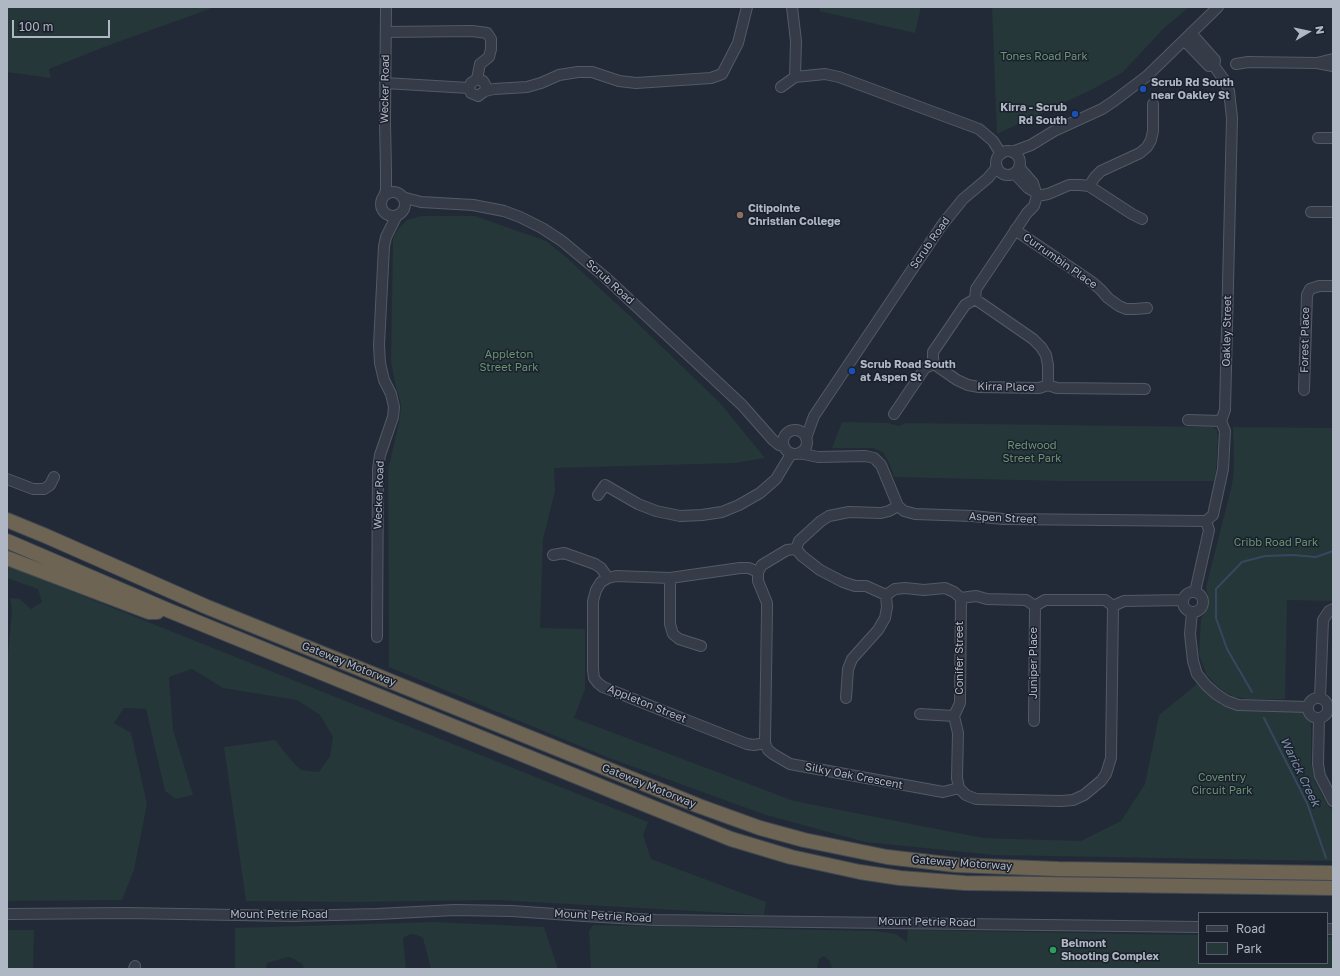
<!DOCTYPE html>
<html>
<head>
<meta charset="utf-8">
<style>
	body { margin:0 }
	#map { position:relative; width:1340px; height:976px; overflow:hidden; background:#222a37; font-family:"Golos Text",sans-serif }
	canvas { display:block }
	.frame { position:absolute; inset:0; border:8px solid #b0b7c4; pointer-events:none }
	.legend { position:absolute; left:1198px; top:912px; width:130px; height:52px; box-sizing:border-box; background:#1b212c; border:1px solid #575d69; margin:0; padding:5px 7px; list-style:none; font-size:12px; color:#b0b7c4 }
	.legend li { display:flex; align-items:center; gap:8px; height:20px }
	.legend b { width:20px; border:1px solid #575d69 }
	.north { position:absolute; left:1288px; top:12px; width:40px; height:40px; -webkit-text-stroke:3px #1b212c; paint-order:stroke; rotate:81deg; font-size:11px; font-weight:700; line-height:16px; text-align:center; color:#b0b7c4 }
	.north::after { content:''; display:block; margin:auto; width:14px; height:18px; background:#b0b7c4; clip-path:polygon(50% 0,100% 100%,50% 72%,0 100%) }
	.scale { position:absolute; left:12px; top:20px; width:98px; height:18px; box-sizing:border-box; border:2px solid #b0b7c4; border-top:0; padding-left:5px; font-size:12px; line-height:14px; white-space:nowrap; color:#b0b7c4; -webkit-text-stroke:3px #1b212c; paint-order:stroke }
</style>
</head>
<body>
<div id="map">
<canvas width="1340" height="976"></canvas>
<div class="frame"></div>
<ul class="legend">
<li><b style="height:5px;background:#353c48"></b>Road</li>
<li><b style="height:11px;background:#253739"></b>Park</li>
</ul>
<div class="north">N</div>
<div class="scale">100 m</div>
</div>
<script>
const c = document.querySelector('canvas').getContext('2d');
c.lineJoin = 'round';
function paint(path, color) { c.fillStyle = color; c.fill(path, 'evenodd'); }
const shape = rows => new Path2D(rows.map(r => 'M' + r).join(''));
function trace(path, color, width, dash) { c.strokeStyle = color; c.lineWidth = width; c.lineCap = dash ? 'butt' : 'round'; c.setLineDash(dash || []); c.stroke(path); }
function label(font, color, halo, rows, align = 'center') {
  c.font = font + ' "Golos Text",sans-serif'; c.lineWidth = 3; c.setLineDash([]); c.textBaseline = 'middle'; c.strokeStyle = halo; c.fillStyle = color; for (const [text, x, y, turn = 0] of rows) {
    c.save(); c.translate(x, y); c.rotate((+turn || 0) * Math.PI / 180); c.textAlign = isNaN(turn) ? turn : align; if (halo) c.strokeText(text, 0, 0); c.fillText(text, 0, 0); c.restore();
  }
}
paint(shape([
	[7,7,215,7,104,47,49,69,51,78,7,72],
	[820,7,921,7,915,33,819,11],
	[992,7,1189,7,1163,29,1123,72,1093,89,997,134],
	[421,216,475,216,546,241,567,258,632,318,720,403,765,458,734,463,554,468,555,491,543,539,540,628,585,629,585,689,574,718,794,801,983,838,1081,841,1121,821,1145,784,1159,715,1197,684,1212,698,1223,706,1234,710,1302,712,1311,721,1311,763,1315,782,1329,807,1333,810,1333,861,994,855,865,842,763,814,609,758,389,667,388,470,400,418,401,404,396,387,391,362,393,239,398,229,407,220],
	[842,422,888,423,898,426,906,423,1212,427,1217,430,1218,438,1216,470,1214,481,1060,481,894,477,891,467,883,452,873,448,832,448],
	[1233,427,1333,428,1333,601,1287,600,1285,699,1248,699,1235,697,1220,689,1206,674,1199,654,1201,619,1206,611,1208,597,1206,587,1231,489,1233,478,1234,458],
	[7,566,78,594,648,822,643,835,651,859,766,902,764,915,497,900,351,902,246,901,224,747,275,740,292,761,301,770,319,772,330,756,333,737,320,715,297,700,223,688,192,669,169,677,173,730,193,795,176,799,165,791,146,709,124,708,114,723,131,733,147,804,134,870,122,900,7,901,7,666,12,610,10,598,20,599,31,609,42,602,38,589,7,578],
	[433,922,544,927,558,969,431,969,423,938,417,935,411,934,403,938,406,969,304,969,302,964,294,959,288,957,267,963,266,969,235,969,235,928],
	[593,925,876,931,896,934,907,942,908,930,1199,935,1199,963,1327,963,1327,937,1333,937,1333,969,832,969,830,961,824,956,819,959,817,969,591,969,589,931],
	[7,930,34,930,33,969,7,969]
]), '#253739');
trace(shape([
	[1252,692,1227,649,1216,618,1216,589,1242,562,1265,556,1293,555,1316,557,1333,551],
	[1264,718,1307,803,1326,858]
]), '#384760', 2);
const minor = shape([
	[792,7,796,41,795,77],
	[386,32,472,31,487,33,491,39,491,49,489,57,480,64,477,79],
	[1191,33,1215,60,1214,66,1225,81,1229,91,1232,118,1225,410,1221,421,1225,431,1223,469,1213,515,1206,521,1209,530,1195,592],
	[1184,40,1209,66,1214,66],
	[1317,63,1333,59],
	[1236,64,1248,62,1317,63,1333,66],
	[385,83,469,88],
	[781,87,795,77,825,74,839,77,979,129,993,141,1001,154],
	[485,91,486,86,483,81,477,79,471,83,469,88,471,93,478,96,485,91,494,89,527,87,541,83,559,75,578,72,592,72,619,81,636,83,711,78,722,74,738,43,747,7],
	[1318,138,1333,138],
	'996 163a12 12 0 1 1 24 0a12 12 0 1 1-24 0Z',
	[1012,152,1031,145,1054,131,1102,109,1114,101,1147,76,1218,7],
	[1019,167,1033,183,1037,196,1034,206,1027,213,976,289,975,299,965,305,933,352,933,359,934,364,957,380,968,385,979,387,1039,388,1048,385,1057,388,1145,389],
	[1014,173,1028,188,1035,192],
	[1089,186,1095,177,1101,171,1140,153,1147,147,1151,140,1153,131,1153,104],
	'381 204a12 12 0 1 1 24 0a12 12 0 1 1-24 0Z',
	[384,196,386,190,386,171,385,122,386,7],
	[1037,196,1048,194,1069,185,1080,185,1089,186,1132,214,1142,219],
	[402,197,421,202,473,205,504,211,520,217,542,228,562,241,605,277,742,405,773,440,779,445,783,446],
	[1311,212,1333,212],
	[1015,230,1092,282,1101,290,1108,298,1119,306,1126,309,1135,309,1147,308],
	[975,299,1033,339,1041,347,1046,355,1048,365,1048,385],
	[1304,390,1307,295,1310,289,1319,286,1333,286],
	[894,414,925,368,934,364],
	[1188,420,1221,421],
	'783 442a12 12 0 1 1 24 0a12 12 0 1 1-24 0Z',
	[806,438,814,416,942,225,963,199,988,178,997,167],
	[799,453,818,457,865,456,874,458,881,465,898,506,904,511,915,514,972,516,1003,519,1206,521],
	[7,479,33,489,44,489,50,485,54,477],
	[598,495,605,485,638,504,656,511,680,516,702,515,722,512,739,505,760,493,776,479,791,454],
	[898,506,889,511,881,513,849,512,829,516,821,521,799,541,796,549,787,550,762,565,758,572,758,581,767,603,767,610,765,743,768,750,773,754,790,764,943,792,959,788,966,795,976,799,1061,801,1073,800,1084,795,1101,781,1106,774,1111,758,1113,606],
	[796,549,802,556,820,570,843,582,855,586,866,586,886,595,895,589,905,588,924,590,945,588,954,592,961,598,976,596,987,599,1026,600,1035,606,1045,600,1105,600,1113,606,1124,601,1183,600],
	[553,555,564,553,595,564,601,568,608,578],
	[758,572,749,568,740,568,670,578,616,576,608,578,601,582,596,590,593,601,593,670,594,678,598,683,603,687,747,744,754,745,765,743],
	[670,578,670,624,673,634,679,639,701,646],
	'1183 602a10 10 0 1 1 20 0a10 10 0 1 1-20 0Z',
	[1192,612,1190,634,1193,661,1197,674,1206,685,1216,694,1227,701,1238,705,1308,707],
	[377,637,378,469,380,455,393,417,394,407,391,394,384,380,380,363,379,345,384,246,386,237,397,215],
	[846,698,848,669,852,659,878,630,885,618,887,607,886,595],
	[1320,698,1323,620,1329,611,1333,609],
	'1308 708a10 10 0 1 1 20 0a10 10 0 1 1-20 0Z',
	[920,714,954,716],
	[1319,718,1318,764,1320,776,1333,801],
	[1034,721,1035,606],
	[959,788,957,778,958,733,954,716,960,703,961,598],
	[7,914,127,913,291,916,377,914,455,910,512,911,584,916,656,920,1199,927],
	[1327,929,1333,929],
	[134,969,135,966]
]);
const highway = shape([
	[7,520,46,536,207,607,699,806,760,828,804,840,887,857,956,865,1058,869,1333,873],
	[7,541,170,611,649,806,731,839,791,857,860,872,900,878,965,883,1333,888],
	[7,558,149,612,157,612]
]);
trace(minor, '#535a65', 12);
trace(highway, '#404752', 16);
trace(minor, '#353c48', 10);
trace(highway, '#6d6453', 14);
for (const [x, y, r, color] of [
	[1143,89,4,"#1a4fb4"],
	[1075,114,4,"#1a4fb4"],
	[740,215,4,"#8d6e63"],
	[852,371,4,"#1a4fb4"],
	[1053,950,4,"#2e9e5b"]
]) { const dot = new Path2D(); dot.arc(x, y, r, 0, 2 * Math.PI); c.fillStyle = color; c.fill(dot); trace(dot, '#1b212c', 1.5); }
label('11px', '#699374', '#1b212c', [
	["Tones Road Park",1044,57],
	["Appleton",509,355],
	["Street Park",509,368],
	["Redwood",1032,446],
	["Street Park",1032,459],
	["Cribb Road Park",1276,543],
	["Coventry",1222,778],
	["Circuit Park",1222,791]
]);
label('bold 11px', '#b0b7c4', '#1b212c', [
	["Scrub Rd South",1151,83],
	["near Oakley St",1151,96],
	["Kirra - Scrub",1067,108,"right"],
	["Rd South",1067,121,"right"],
	["Citipointe",748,209],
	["Christian College",748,222],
	["Scrub Road South",860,365],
	["at Aspen St",860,378],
	["Belmont",1061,944],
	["Shooting Complex",1061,957]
], 'left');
label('11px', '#b0b7c4', '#1b212c', [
	["Wecker Road",385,89,-89],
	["Scrub Road",930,243,-55],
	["Currumbin Place",1060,261,35],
	["Scrub Road",610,282,42],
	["Oakley Street",1227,331,-89],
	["Forest Place",1305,340,-89],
	["Kirra Place",1006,387,1],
	["Wecker Road",379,495,-88],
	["Aspen Street",1003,518,3],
	["Conifer Street",960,658,-90],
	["Juniper Place",1034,663,-90],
	["Gateway Motorway",349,664,22],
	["Appleton Street",647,704,22],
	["Silky Oak Crescent",854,776,11],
	["Gateway Motorway",649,786,22],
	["Gateway Motorway",962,863,4],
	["Mount Petrie Road",279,915],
	["Mount Petrie Road",603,916,3],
	["Mount Petrie Road",927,922,1]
]);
label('italic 12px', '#798daa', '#1b212c', [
	["Warick Creek",1300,772,64]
]);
</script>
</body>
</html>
